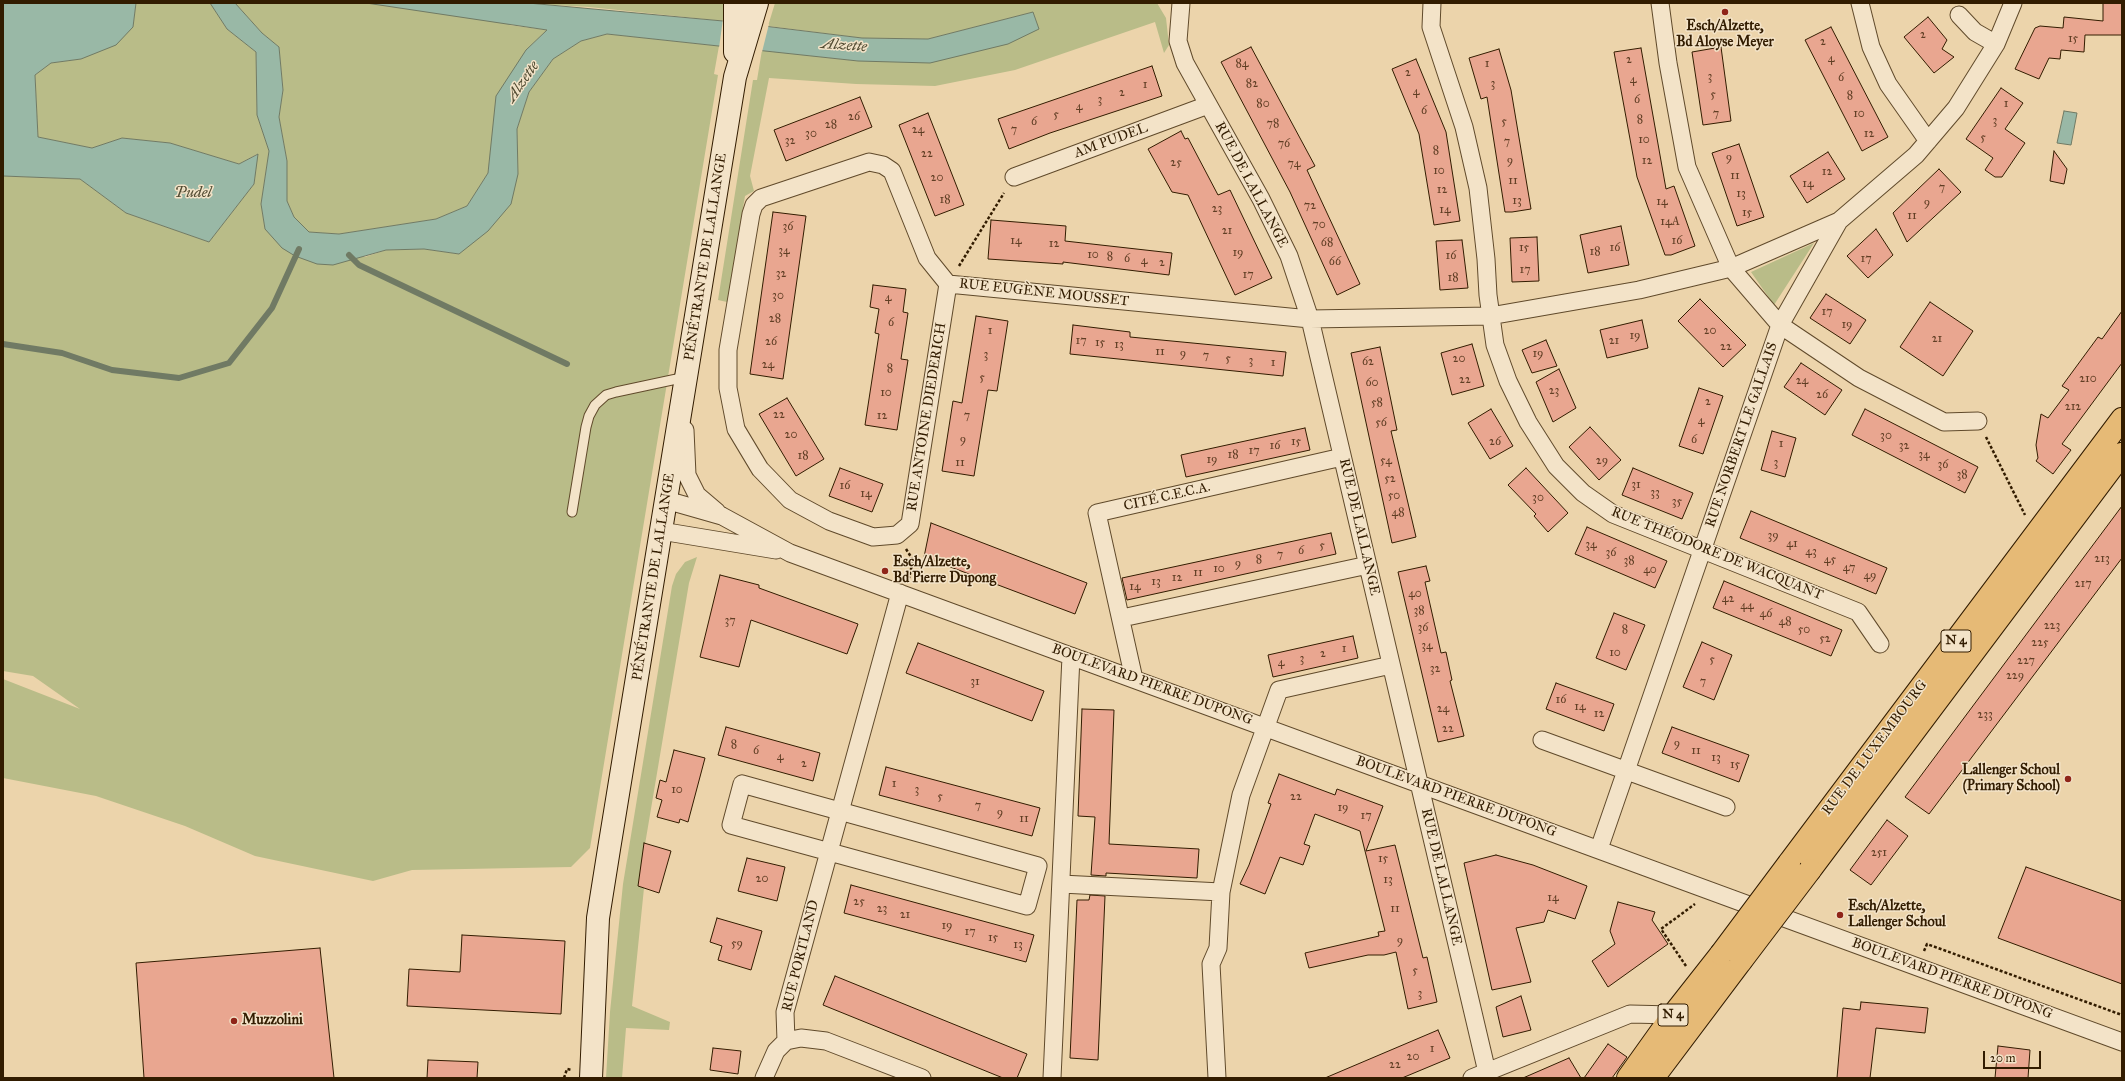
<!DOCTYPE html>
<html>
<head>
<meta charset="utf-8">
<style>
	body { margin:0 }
	#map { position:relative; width:2125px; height:1081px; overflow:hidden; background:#ecd4ab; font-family:"IM FELL Great Primer",serif }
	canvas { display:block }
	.frame { position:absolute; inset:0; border:4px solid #321c00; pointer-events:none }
	.scale { position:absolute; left:1983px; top:1051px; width:58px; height:18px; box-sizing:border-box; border:2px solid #321c00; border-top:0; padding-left:5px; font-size:12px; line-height:14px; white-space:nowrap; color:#321c00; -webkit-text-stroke:3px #f3e3c8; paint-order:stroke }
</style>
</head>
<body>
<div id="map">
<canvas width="2125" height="1081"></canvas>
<div class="frame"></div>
<div class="scale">20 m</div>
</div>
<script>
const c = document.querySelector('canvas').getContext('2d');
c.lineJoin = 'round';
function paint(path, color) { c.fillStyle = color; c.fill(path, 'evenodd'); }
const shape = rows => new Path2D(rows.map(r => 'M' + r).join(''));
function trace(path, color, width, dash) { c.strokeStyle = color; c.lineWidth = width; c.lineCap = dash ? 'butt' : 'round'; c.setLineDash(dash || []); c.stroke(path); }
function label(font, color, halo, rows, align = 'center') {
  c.font = font + ' "IM FELL Great Primer",serif'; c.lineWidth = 3; c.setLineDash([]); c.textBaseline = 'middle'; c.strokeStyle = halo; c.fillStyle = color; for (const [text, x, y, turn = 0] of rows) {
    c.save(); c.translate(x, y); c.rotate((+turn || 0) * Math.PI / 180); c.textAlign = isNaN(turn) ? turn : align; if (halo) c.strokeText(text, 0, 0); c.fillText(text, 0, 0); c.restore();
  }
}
paint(shape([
	[136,3,210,3,227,29,256,52,257,115,269,151,261,204,265,229,365,257,386,250,424,249,459,254,518,174,517,129,529,92,553,59,581,41,607,34,719,46,714,74,718,75,590,848,571,867,412,870,373,881,255,856,185,826,96,796,3,778,3,679,80,709,33,676,3,671,3,176,80,179,126,213,209,242,254,184,257,154,239,164,170,143,122,138,92,148,38,137,35,75,51,63,81,59,133,27],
	[235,3,723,3,723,21,589,7,536,4,509,25,547,30,526,50,493,135,488,173,467,206,436,219,339,234,309,232,294,217,287,201,287,161,279,117,283,90,279,47,262,33],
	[775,3,1157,3,1166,18,1169,45,1164,53,1155,22,1015,70,935,86,856,84,769,78,750,176,754,191,745,196,727,302,718,300,753,80,757,80,762,50,857,61,1039,29,1033,12,928,39,862,38,768,26],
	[1814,243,1774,305,1751,272],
	[697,557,689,583,638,886,644,888,632,1006,670,1022,669,1030,626,1028,622,1078,606,1078,610,1012,623,884,672,586,676,574,685,562]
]), '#b9bc88');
const water = shape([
	[3,3,136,3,133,27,116,45,81,59,51,63,35,75,38,137,92,148,122,138,170,143,239,164,258,154,254,184,209,242,126,213,80,179,3,176,3,3],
	[210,3,235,3,262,33,279,47,283,90,279,117,287,161,287,201,294,217,309,232,339,234,436,219,467,206,488,173,496,96,526,50,547,30,366,3,528,3,723,21,862,38,928,39,1033,12,1039,29,1008,44,930,63,858,61,607,34,581,41,553,59,529,92,517,129,518,174,511,204,488,231,459,254,424,249,386,250,333,265,317,264,295,256,282,248,265,229,261,204,269,151,257,115,256,52,227,29,210,3],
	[2064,111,2077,113,2071,145,2057,143,2064,111]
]);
paint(water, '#99b8a6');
trace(water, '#707a64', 1);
paint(shape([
	[723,19,769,24,762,52,719,48]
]), '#ecd4ab');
trace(shape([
	[349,255,359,265,567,364],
	[3,344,62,353,112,370,179,378,229,363,272,308,299,249]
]), '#707a64', 6);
const building = shape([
	[2103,3,2122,3,2122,35,2085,35,2084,52,2061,50,2060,59,2049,58,2039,79,2015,69,2035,28,2040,26,2063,28,2064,17,2103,21,2103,3],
	[1928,17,1947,40,1942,49,1954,57,1934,73,1904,37,1928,17],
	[1831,27,1888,137,1862,151,1805,40,1831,27],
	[1251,47,1315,166,1307,170,1360,284,1337,295,1290,192,1221,62,1251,47],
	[1721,47,1731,121,1703,125,1692,52,1721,47],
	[1641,48,1666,189,1674,186,1695,246,1671,255,1665,255,1637,177,1614,52,1641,48],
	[1499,49,1511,90,1531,209,1512,212,1505,212,1487,97,1481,99,1469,58,1499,49],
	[1416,59,1446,132,1460,221,1434,225,1419,134,1392,69,1416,59],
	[1152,66,1162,96,1050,133,1009,149,998,119,1152,66],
	[2001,88,2023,103,2005,129,2025,143,2002,177,1995,177,1985,170,1993,158,1966,139,2001,88],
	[860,97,872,127,786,161,774,130,860,97],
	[928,113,964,205,935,216,899,125,928,113],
	[1181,131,1185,139,1188,138,1218,195,1230,190,1272,278,1235,295,1188,195,1172,192,1148,149,1181,131],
	[1739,144,1764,217,1737,226,1712,153,1739,144],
	[2054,151,2067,169,2064,184,2050,181,2054,151],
	[1828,152,1845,179,1807,203,1790,176,1828,152],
	[1939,169,1961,192,1907,242,1893,213,1939,169],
	[773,212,806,216,783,379,750,374,773,212],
	[991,220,1066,226,1065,241,1172,253,1169,275,1063,262,1063,264,988,259,991,220],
	[1621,226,1629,265,1588,273,1580,235,1621,226],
	[1876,229,1893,255,1868,278,1847,256,1876,229],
	[1537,237,1539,281,1512,282,1510,238,1537,237],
	[1462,240,1468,288,1440,290,1436,241,1462,240],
	[873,285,906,289,903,312,908,313,901,359,908,360,897,430,865,425,879,334,875,333,879,309,870,307,873,285],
	[1826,294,1866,320,1850,344,1810,318,1826,294],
	[1700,299,1746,345,1723,367,1678,321,1700,299],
	[1930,302,1973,331,1943,376,1900,347,1930,302],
	[2122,311,2122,363,2062,444,2071,450,2053,474,2036,461,2038,458,2036,445,2041,414,2048,418,2069,390,2062,386,2098,337,2102,339,2122,311],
	[976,316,1008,321,997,391,988,390,974,476,942,471,953,401,962,403,976,316],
	[1642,320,1648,348,1607,358,1600,330,1642,320],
	[1073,325,1130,332,1130,337,1286,352,1283,376,1070,354,1073,325],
	[1546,340,1557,366,1532,373,1522,350,1546,340],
	[1472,344,1484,386,1452,395,1441,353,1472,344],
	[1380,347,1397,430,1391,431,1416,537,1392,543,1351,353,1380,347],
	[1801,363,1842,390,1825,415,1784,387,1801,363],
	[1559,369,1576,408,1553,422,1536,382,1559,369],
	[1699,388,1723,396,1703,454,1679,446,1699,388],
	[787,398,824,459,796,476,759,414,787,398],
	[1491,409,1513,446,1490,459,1468,423,1491,409],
	[1865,409,1978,467,1965,493,1852,435,1865,409],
	[1590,427,1621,460,1599,480,1569,447,1590,427],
	[1305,428,1310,450,1186,477,1181,455,1305,428],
	[1772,431,1796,438,1785,477,1761,470,1772,431],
	[840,468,883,484,872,512,829,496,840,468],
	[1526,468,1568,513,1548,532,1534,516,1536,514,1508,485,1526,468],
	[1633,468,1693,493,1682,519,1622,495,1633,468],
	[2122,506,2122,558,1929,814,1905,797,2122,506],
	[1751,511,1887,568,1876,594,1740,538,1751,511],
	[931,523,1087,583,1075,614,924,557,931,523],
	[1587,527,1667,561,1655,588,1575,554,1587,527],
	[1331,533,1336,554,1127,600,1122,578,1331,533],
	[1426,566,1430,581,1425,582,1441,653,1446,652,1452,680,1450,681,1464,736,1438,742,1398,572,1426,566],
	[720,575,759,585,759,588,858,624,847,654,751,620,739,667,700,657,720,575],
	[1724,581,1842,630,1831,656,1713,608,1724,581],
	[1614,613,1645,625,1626,670,1596,658,1614,613],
	[1353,636,1358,658,1273,677,1268,655,1353,636],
	[1702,642,1732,655,1714,700,1683,687,1702,642],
	[918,643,1044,691,1032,721,906,673,918,643],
	[1556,683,1614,704,1604,731,1546,709,1556,683],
	[1082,709,1114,710,1109,844,1199,849,1197,878,1106,873,1106,876,1091,875,1095,817,1078,816,1082,709],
	[726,727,820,753,813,781,718,755,726,727],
	[1672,727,1749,755,1739,782,1662,753,1672,727],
	[674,750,705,758,688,822,680,819,679,823,657,817,662,800,656,798,660,780,666,782,674,750],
	[886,767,1040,808,1032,836,879,795,886,767],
	[1279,774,1335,795,1337,789,1383,806,1366,851,1395,845,1423,958,1427,957,1437,1002,1408,1009,1396,952,1384,955,1368,955,1309,968,1305,953,1379,936,1378,932,1385,931,1360,831,1315,814,1304,844,1310,846,1303,865,1280,857,1265,894,1240,884,1249,865,1271,804,1268,803,1279,774],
	[1887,820,1908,836,1871,885,1850,870,1887,820],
	[644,843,671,851,659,893,638,886,644,843],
	[1496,855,1533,865,1587,886,1575,919,1548,910,1544,922,1516,928,1531,982,1492,990,1464,863,1496,855],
	[747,858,785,867,777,901,738,891,747,858],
	[2026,867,2122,901,2122,984,1998,938,2026,867],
	[851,885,1034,935,1026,962,844,913,851,885],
	[1090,895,1105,896,1098,1060,1070,1058,1077,900,1089,900,1090,895],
	[1618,902,1655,912,1652,920,1668,944,1608,987,1592,961,1615,944,1610,931,1618,902],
	[717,918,762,931,751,970,718,960,722,946,710,942,717,918],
	[462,935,565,941,561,1014,407,1006,409,969,460,972,462,935],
	[320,948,334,1078,144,1078,136,963,320,948],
	[835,976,1027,1054,1017,1078,1003,1078,823,1005,835,976],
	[1521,996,1531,1030,1503,1037,1496,1007,1521,996],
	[1861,1002,1928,1008,1925,1033,1876,1028,1870,1078,1837,1078,1843,1008,1860,1010,1861,1002],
	[1438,1030,1450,1058,1402,1078,1325,1078,1438,1030],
	[1608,1044,1627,1057,1612,1078,1584,1078,1608,1044],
	[1998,1046,2030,1050,2028,1078,1995,1078,1998,1046],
	[713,1048,741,1051,738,1074,710,1070,713,1048],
	[1569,1058,1581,1078,1523,1078,1569,1058],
	[428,1060,478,1062,477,1078,427,1078,428,1060]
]);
paint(building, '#e9a690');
trace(building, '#321c00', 1);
const lane = shape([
	[572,512,586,427,589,416,595,405,606,395,616,392,686,377]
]);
const street = shape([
	[1181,3,1178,41,1185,63,1261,199,1289,256,1310,319,1487,1072],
	[1432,3,1431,27,1464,127,1478,188,1486,259,1488,295,1495,345,1508,381,1528,422,1556,466,1583,493,1613,514,1858,612,1880,644],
	[1660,3,1668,63,1687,167,1731,268,1780,325,1859,378,1944,422,1978,421],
	[1860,3,1871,47,1888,84,1928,141],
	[1959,15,1975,32,1996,44],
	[1014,177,1208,105],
	[948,284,910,524,897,535,873,537,829,521,790,500,760,469,736,429,728,388,728,350,751,214,754,205,761,198,869,162,883,165,892,171,927,258,948,284,1310,319,1490,316,1639,290,1731,268,1839,221,1916,155,1956,108,1996,44,2013,3],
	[685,430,687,475,697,495,717,512],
	[666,500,722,516,790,553,2122,1042],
	[661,531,776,550],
	[1122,618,1368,565],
	[1134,679,1097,513,1342,457],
	[1542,740,1726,807],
	[742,784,1038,866,1027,906,731,825,742,784],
	[1599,849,1780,325,1839,221],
	[1061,884,1221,892],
	[786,1041,785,1012,900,593],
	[764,1078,776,1051,786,1041,801,1038,826,1041,922,1078],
	[1052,1078,1071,656],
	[1217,1078,1211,964,1218,948,1221,892,1241,795,1279,690,1391,665],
	[1472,1078,1630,1014,1673,1015]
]);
const secondary = shape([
	[735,52,735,3],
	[591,1078,598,918,609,849,735,77,757,3]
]);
const primary = shape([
	[1789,863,2122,419],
	[1810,870,2122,454],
	[1628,1078,1673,1015,1721,954],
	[1653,1078,1741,961]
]);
trace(lane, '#604a2b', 11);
trace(street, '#604a2b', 19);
trace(secondary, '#321c00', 24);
trace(primary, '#321c00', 24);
trace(shape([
	[959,266,1004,193],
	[1986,437,2025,515],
	[906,549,913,560,909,578],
	[1924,951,1927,944,2122,1015],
	[1686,966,1661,929,1695,904],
	[564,1078,567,1069,572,1070]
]), '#321c00', 2.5, [3, 2]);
trace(lane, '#f3e3c8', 9);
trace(street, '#f3e3c8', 17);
trace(secondary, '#f3e3c8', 22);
trace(primary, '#e6ba76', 22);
const primaryBridge = shape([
	[1721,954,1789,863],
	[1741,961,1810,870]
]);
trace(primaryBridge, '#321c00', 24, []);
trace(primaryBridge, '#e6ba76', 22);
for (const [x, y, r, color] of [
	[1725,12,4,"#8f2418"],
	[885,571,4,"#8f2418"],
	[2068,779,4,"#8f2418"],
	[1840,915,4,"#8f2418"],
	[234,1021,4,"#8f2418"]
]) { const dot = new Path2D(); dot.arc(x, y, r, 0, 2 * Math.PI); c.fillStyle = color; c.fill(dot); trace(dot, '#f3e3c8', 1.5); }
label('12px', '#603e24', null, [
	["2",1923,35],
	["15",2073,39],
	["2",1823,42],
	["4",1831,59],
	["2",1629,60],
	["84",1242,64],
	["1",1487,64],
	["2",1408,73],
	["3",1710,77],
	["6",1841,78],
	["4",1633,80],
	["82",1252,84],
	["3",1493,84],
	["1",1145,85],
	["4",1416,92],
	["2",1122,93],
	["5",1713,95],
	["8",1850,96],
	["3",1100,100],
	["6",1637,100],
	["80",1263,104],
	["1",2006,104],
	["4",1079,107],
	["6",1424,111],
	["7",1716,114],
	["10",1859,114],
	["5",1056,115],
	["26",854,117],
	["8",1640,120],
	["3",1995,121],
	["6",1034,122],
	["5",1504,122],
	["78",1273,124],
	["28",831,125],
	["24",918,130],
	["7",1014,130],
	["30",811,134],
	["12",1869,134],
	["5",1983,138],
	["10",1644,140],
	["32",790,141],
	["7",1507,142],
	["76",1284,144],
	["8",1436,151],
	["22",927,154],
	["9",1729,158],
	["9",1510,161],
	["12",1647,161],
	["25",1176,163],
	["74",1294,164],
	["10",1439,171],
	["12",1827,172],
	["11",1735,176],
	["20",937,178],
	["11",1513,181],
	["14",1808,184],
	["7",1942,188],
	["12",1442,190],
	["13",1741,194],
	["18",945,200],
	["13",1517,201],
	["14",1662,202],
	["9",1927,203],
	["72",1310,206],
	["23",1217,209],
	["14",1445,210],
	["15",1747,213],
	["11",1912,216],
	["14A",1670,222],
	["70",1319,225],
	["36",788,227],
	["21",1227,231],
	["14",1016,241],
	["16",1677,241],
	["68",1327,243],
	["12",1054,244],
	["15",1524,248],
	["16",1615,248],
	["34",784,251],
	["18",1595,252],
	["19",1238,253],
	["10",1093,255],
	["16",1451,256],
	["8",1110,257],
	["6",1127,259],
	["17",1866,259],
	["4",1144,261],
	["66",1335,262],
	["2",1162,263],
	["17",1525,270],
	["32",781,274],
	["17",1248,275],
	["18",1453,278],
	["30",778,296],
	["4",888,298],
	["17",1827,312],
	["28",775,319],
	["6",891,323],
	["19",1847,325],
	["1",990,331],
	["20",1710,331],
	["19",1635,336],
	["21",1937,339],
	["17",1081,341],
	["21",1614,341],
	["26",771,342],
	["15",1100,343],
	["13",1119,345],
	["22",1726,347],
	["11",1160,352],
	["9",1183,354],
	["19",1538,354],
	["3",986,355],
	["7",1206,356],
	["5",1228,359],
	["20",1459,359],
	["3",1251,361],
	["62",1368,362],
	["1",1273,363],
	["24",768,365],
	["8",890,369],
	["5",982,378],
	["210",2088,379],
	["22",1465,380],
	["24",1802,381],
	["60",1372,383],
	["23",1554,391],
	["10",886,393],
	["26",1822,395],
	["2",1708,402],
	["58",1377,403],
	["212",2073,407],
	["22",779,415],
	["12",882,416],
	["7",967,416],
	["4",1701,421],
	["56",1381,423],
	["20",791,435],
	["30",1886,436],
	["9",963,440],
	["6",1694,440],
	["15",1296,442],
	["26",1495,442],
	["1",1781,444],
	["16",1275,446],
	["32",1904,446],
	["17",1254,451],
	["18",1233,455],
	["34",1924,455],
	["18",803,456],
	["19",1212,460],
	["54",1386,461],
	["29",1602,461],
	["11",960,463],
	["3",1776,463],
	["36",1943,465],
	["38",1962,475],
	["52",1390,479],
	["31",1636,485],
	["16",845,486],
	["33",1655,493],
	["14",866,494],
	["50",1394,496],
	["30",1538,498],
	["35",1677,502],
	["48",1398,513],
	["39",1773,536],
	["41",1792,544],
	["34",1591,545],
	["5",1322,546],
	["6",1301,551],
	["43",1811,552],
	["36",1611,553],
	["7",1280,555],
	["213",2102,559],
	["8",1259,560],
	["45",1830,560],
	["38",1629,561],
	["9",1238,564],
	["47",1849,568],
	["10",1219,569],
	["40",1650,570],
	["11",1198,573],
	["49",1870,576],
	["12",1177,578],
	["13",1156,582],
	["217",2083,584],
	["14",1135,587],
	["40",1415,594],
	["42",1728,599],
	["44",1747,606],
	["38",1419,611],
	["46",1766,614],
	["37",730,621],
	["48",1785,622],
	["223",2052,626],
	["36",1423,628],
	["8",1625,630],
	["50",1804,630],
	["52",1825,639],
	["225",2040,643],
	["34",1427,646],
	["1",1344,649],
	["10",1615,653],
	["2",1323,654],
	["3",1302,659],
	["5",1712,660],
	["227",2026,661],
	["4",1281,663],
	["32",1435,669],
	["229",2015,676],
	["31",975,682],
	["7",1703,682],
	["16",1561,700],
	["14",1580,707],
	["24",1443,709],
	["12",1599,714],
	["233",1985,715],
	["22",1448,729],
	["9",1677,744],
	["8",734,745],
	["6",756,751],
	["11",1696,751],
	["4",780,757],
	["13",1716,758],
	["2",804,764],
	["15",1735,765],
	["1",894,784],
	["10",677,790],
	["3",917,790],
	["5",940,797],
	["22",1296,797],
	["7",978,806],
	["19",1343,808],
	["9",1000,813],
	["17",1366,816],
	["11",1024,819],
	["251",1879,853],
	["15",1383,859],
	["20",762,879],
	["13",1388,880],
	["14",1553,898],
	["25",859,902],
	["23",882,909],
	["11",1395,909],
	["21",905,915],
	["19",947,926],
	["17",970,932],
	["15",993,938],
	["9",1400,941],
	["59",737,944],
	["13",1018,945],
	["5",1415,971],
	["3",1420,994],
	["1",1432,1049],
	["20",1413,1057],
	["22",1395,1065]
]);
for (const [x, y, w] of [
	[1956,641,30],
	[1673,1015,30]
]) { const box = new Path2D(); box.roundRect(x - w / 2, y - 11, w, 22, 3); c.fillStyle = '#f3e3c8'; c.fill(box); trace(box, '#321c00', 1); }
label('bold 13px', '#321c00', null, [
	["N 4",1956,641],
	["N 4",1673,1015]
]);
label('bold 14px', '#321c00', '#f3e3c8', [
	["Esch/Alzette,",1725,27,"center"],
	["Bd Aloyse Meyer",1725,43,"center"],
	["Esch/Alzette,",893,563],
	["Bd Pierre Dupong",893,579],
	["Lallenger Schoul",2060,771,"right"],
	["(Primary School)",2060,787,"right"],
	["Esch/Alzette,",1848,907],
	["Lallenger Schoul",1848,923],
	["Muzzolini",242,1021]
], 'left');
label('14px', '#321c00', '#f3e3c8', [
	["AM PUDEL",1111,141,-20],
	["RUE DE LALLANGE",1251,185,62],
	["PÉNÉTRANTE DE LALLANGE",706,257,-81],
	["RUE EUGÈNE MOUSSET",1044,293,6],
	["RUE ANTOINE DIEDERICH",927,417,-81],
	["RUE NORBERT LE GALLAIS",1742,435,-71],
	["CITÉ C.E.C.A.",1167,497,-13],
	["RUE DE LALLANGE",1359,527,77],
	["RUE THÉODORE DE WACQUANT",1717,554,22],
	["PÉNÉTRANTE DE LALLANGE",654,577,-81],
	["BOULEVARD PIERRE DUPONG",1152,685,20],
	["RUE DE LUXEMBOURG",1875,748,-53],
	["BOULEVARD PIERRE DUPONG",1456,797,20],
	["RUE DE LALLANGE",1441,877,77],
	["RUE PORTLAND",801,956,-76],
	["BOULEVARD PIERRE DUPONG",1952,979,20]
]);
label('italic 15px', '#514b32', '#f3e3c8', [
	["Alzette",844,46,4],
	["Alzette",523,82,-55],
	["Pudel",193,193]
]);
</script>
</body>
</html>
